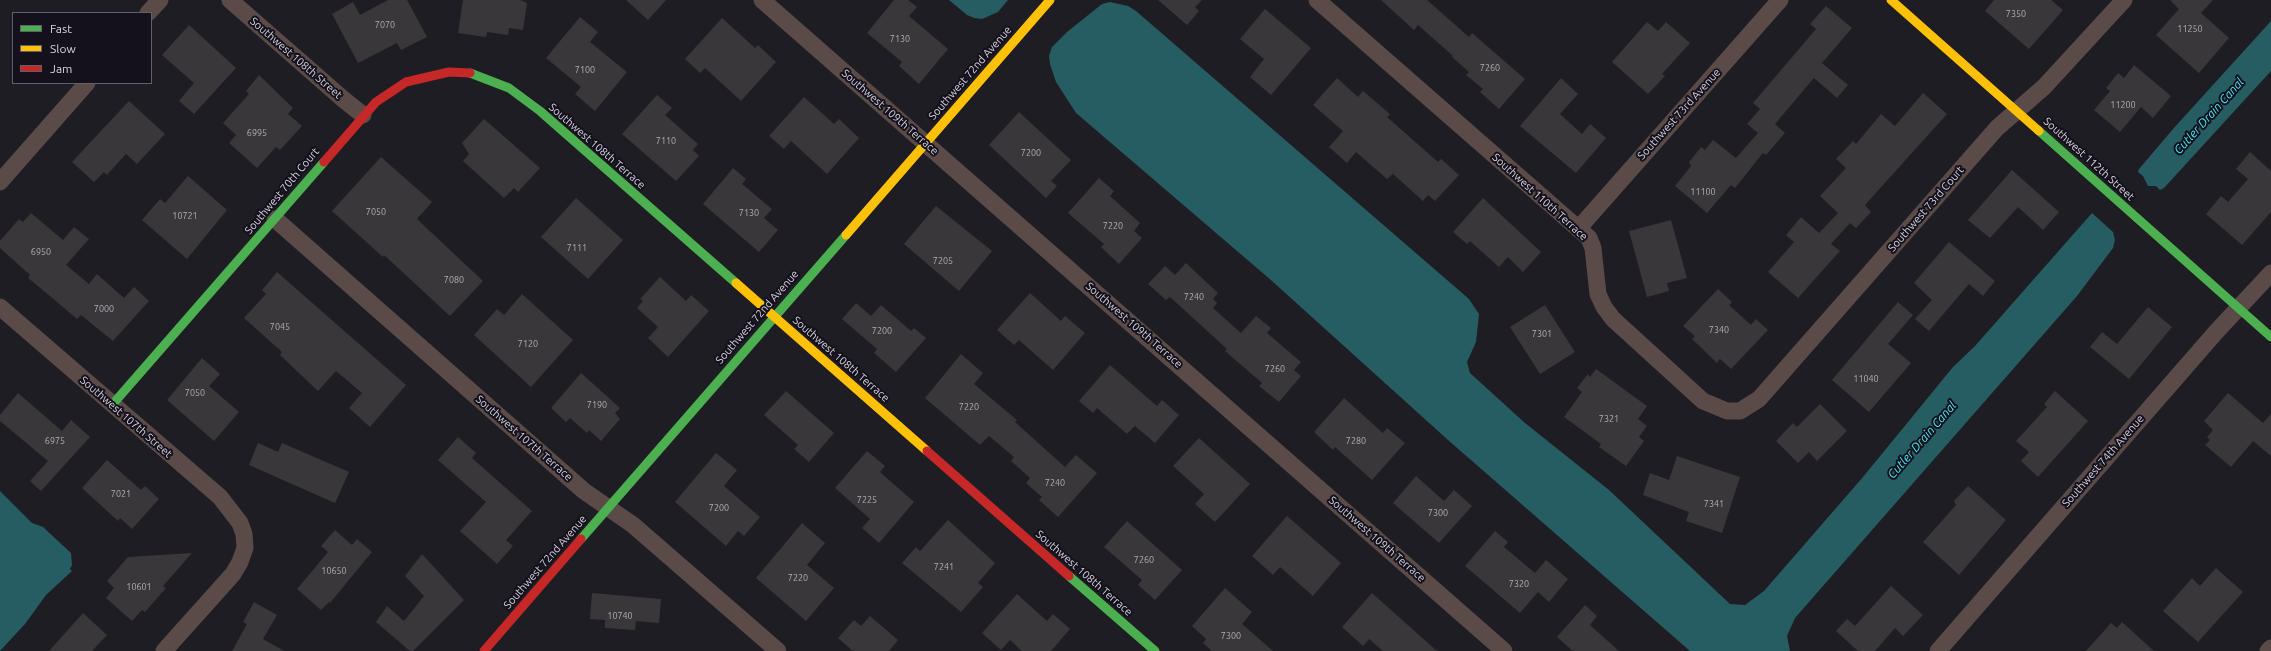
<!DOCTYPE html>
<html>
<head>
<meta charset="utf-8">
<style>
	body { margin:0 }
	#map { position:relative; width:2271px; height:651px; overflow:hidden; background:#1e1d23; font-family:Ubuntu,sans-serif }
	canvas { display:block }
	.legend { position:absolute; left:12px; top:12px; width:140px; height:72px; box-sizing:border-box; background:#14111d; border:1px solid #625f6a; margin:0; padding:5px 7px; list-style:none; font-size:12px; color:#d7d5de }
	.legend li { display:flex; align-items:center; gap:8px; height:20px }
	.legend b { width:20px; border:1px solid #625f6a }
</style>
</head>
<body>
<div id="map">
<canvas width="2271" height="651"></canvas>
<ul class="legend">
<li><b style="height:5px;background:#4caf50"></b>Fast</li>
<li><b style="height:5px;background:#ffc107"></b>Slow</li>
<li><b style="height:5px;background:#c62828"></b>Jam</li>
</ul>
</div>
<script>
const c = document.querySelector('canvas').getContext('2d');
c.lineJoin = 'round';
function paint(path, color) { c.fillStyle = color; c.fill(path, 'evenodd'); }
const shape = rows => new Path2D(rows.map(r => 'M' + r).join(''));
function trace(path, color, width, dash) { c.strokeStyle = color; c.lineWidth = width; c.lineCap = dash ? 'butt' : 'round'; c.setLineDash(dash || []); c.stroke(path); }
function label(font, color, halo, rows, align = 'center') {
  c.font = font + ' Ubuntu,sans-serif'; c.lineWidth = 4; c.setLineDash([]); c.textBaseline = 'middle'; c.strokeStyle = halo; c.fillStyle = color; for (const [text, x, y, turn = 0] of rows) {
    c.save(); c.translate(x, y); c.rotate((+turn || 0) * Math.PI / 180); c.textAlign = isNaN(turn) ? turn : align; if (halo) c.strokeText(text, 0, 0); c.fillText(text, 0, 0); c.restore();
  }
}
paint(shape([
	[949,0,1008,0,998,12,982,19,974,18,967,15],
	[1110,2,1128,6,1136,11,1469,299,1479,314,1476,342,1467,362,1470,373,1525,423,1609,490,1730,604,1745,605,1764,591,1863,477,1953,367,1975,346,2092,213,2113,232,2115,240,2113,248,2077,296,1795,618,1787,636,1790,651,1690,651,1448,440,1272,281,1076,113,1056,82,1050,64,1049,56,1052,47,1067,32,1102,4],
	[2271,21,2271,71,2164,188,2160,190,2156,186,2148,186,2143,176,2138,172,2139,169,2173,129],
	[0,491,32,523,43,527,71,553,72,565,70,569,72,571,46,595,25,624,0,651]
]), '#265d62');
paint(shape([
	[388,0,407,0,427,37,401,50,397,43,358,63,332,14,353,2,360,15],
	[463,0,520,0,527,3,523,30,509,28,508,35,487,32,486,37,458,33],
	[626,0,666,0,648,20],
	[894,0,908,0,917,7,909,16,948,49,919,84,899,66,902,62,867,33],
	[1158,0,1202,0,1195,7,1199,11,1187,25],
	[1381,0,1427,0,1469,37,1472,33,1525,79,1499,109,1480,92,1483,89,1466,75,1469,72,1452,57,1453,56,1418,25,1414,30],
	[1994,0,2051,0,2063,10,2029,49,1985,11],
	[2170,0,2213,0,2201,13,2229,38,2199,73,2156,35,2179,9],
	[1826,6,1852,28,1822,63,1848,85,1837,98,1814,78,1775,124,1785,133,1766,155,1763,153,1735,188,1731,185,1707,213,1675,186,1691,166,1689,162,1701,147,1705,150,1713,140,1736,158,1758,133,1747,124,1760,109,1753,103,1816,29,1810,24],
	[1265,9,1311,48,1271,95,1250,77,1264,59,1240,39],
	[580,17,598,32,590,42,627,72,595,111,575,94,581,87,546,58],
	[722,18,755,48,758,45,776,62,741,101,705,68,700,73,685,59],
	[1647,22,1658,31,1666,22,1690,43,1662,74,1665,76,1648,94,1612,62],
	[189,25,236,68,194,114,179,101,194,83,162,55],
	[2134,65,2171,96,2153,118,2141,107,2120,132,2094,110,2110,91,2106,88,2118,73,2124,78],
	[259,75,293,108,288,114,302,126,280,150,276,147,257,168,229,143,236,135,223,123,249,94,246,91],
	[1337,78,1358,97,1363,91,1390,114,1387,117,1438,162,1441,159,1459,175,1435,201,1428,195,1423,201,1393,174,1387,179,1356,152,1347,163,1329,147,1343,131,1313,105],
	[1561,78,1578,94,1560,114,1582,134,1590,124,1606,138,1576,173,1520,126],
	[1923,93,1947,114,1865,205,1871,212,1856,228,1850,223,1831,244,1840,251,1798,298,1768,272,1794,242,1786,235,1801,217,1819,233,1838,213,1820,196,1846,168,1836,159,1853,141,1856,144,1881,114,1895,126],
	[657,95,672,108,665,115,698,144,693,150,699,156,676,181,622,134],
	[804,97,834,124,839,119,859,138,827,174,791,141,784,149,769,136],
	[129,101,165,134,137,164,126,154,107,175,104,172,94,182,72,162],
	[1019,112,1071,160,1051,181,1057,186,1046,198,989,145],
	[484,119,540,168,518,192,514,188,504,198,463,161,469,154,462,143],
	[2250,152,2271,171,2271,212,2242,245,2206,214,2221,196,2228,202,2248,179,2236,169],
	[381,157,432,202,417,219,483,281,450,316,384,255,383,257,332,211],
	[733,168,746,179,742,184,772,209,764,218,778,230,759,252,703,204],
	[2012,170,2059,212,2043,230,2018,207,1990,238,1968,220],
	[188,176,227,210,187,259,142,220,160,199,165,203],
	[1099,178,1114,191,1110,196,1140,223,1134,231,1142,238,1119,264,1101,247,1104,244,1068,213],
	[576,198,623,240,588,279,541,237],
	[1483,198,1541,252,1523,272,1508,257,1499,267,1470,241,1467,244,1453,232],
	[936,206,992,251,959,291,904,244],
	[31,213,63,240,74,227,89,239,66,265,89,284,97,274,124,298,134,287,149,301,113,341,81,315,77,319,44,291,28,278,30,275,0,248,0,241,19,219,23,222],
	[1671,220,1687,278,1667,283,1669,291,1647,297,1629,231],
	[1949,242,1995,281,1983,296,1969,284,1929,331,1915,319,1932,300,1914,283],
	[1186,263,1218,293,1213,299,1217,303,1213,308,1241,333,1256,316,1271,328,1267,333,1301,362,1294,370,1301,376,1279,402,1259,386,1262,383,1225,351,1227,349,1170,297,1166,300,1148,284,1165,266,1175,275],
	[277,272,406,385,370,427,349,408,362,393,336,371,318,391,280,355,282,352,244,318,266,294,262,290],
	[660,277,686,301,691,295,709,311,668,357,648,338,658,327,637,308,643,301,640,299],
	[1718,289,1732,302,1729,305,1751,325,1756,319,1768,330,1731,369,1720,359,1717,363,1692,339,1695,336,1683,326],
	[1030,293,1061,321,1065,316,1085,333,1053,370,1019,340,1014,345,997,330],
	[522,294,573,340,531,387,474,335,497,309,504,315],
	[1898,302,1913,315,1888,344,1911,363,1869,412,1832,380],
	[856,303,871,316,881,305,911,331,914,328,926,338,896,372,874,353,877,349,842,319],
	[1545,305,1575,352,1540,374,1510,327],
	[2148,307,2172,327,2129,379,2090,347,2102,332,2117,344],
	[961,354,983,373,974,384,1017,420,1015,422,1065,467,1076,455,1097,473,1058,517,1039,500,1042,497,1026,483,1030,478,1011,461,1014,457,989,436,980,445,925,398],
	[202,358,220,374,209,386,239,412,214,441,167,400],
	[1110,365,1157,406,1162,400,1179,415,1155,443,1135,426,1127,434,1097,408,1093,413,1079,401],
	[1596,369,1647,406,1638,419,1647,426,1639,437,1644,441,1626,466,1599,447,1601,444,1564,417,1582,392,1577,388,1588,374,1590,377],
	[581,373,620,408,615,413,620,419,601,441,589,430,587,433,570,418,566,422,551,408],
	[786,391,834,433,809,462,794,449,798,445,764,415],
	[2055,391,2088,421,2038,477,2021,461,2029,452,2016,441,2047,407,2044,404],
	[18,393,62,431,71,420,90,437,41,491,30,481,48,461,0,421,0,415],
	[2228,393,2263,423,2271,414,2271,456,2253,441,2231,467,2205,445,2210,440,2207,437,2213,430,2204,421],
	[1344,398,1383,433,1387,428,1405,443,1372,480,1335,447,1333,450,1314,432],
	[1820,404,1847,431,1817,461,1809,452,1798,463,1776,441,1793,423,1797,427],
	[458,437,476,453,472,458,532,511,506,540,513,546,497,564,460,531,486,502,438,460],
	[1199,438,1250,484,1215,522,1195,504,1204,494,1173,466],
	[258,443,278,452,282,443,349,472,335,503,249,465],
	[867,451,885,466,880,472,914,502,879,543,862,528,870,519,835,488],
	[716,453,737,470,724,486,760,517,744,536,738,531,726,546,675,502],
	[1677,456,1740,477,1722,533,1686,521,1689,512,1643,495,1650,473,1669,480],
	[107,460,141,490,145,486,159,499,132,529,120,518,118,521,82,488],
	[1416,476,1444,501,1454,490,1472,506,1439,543,1393,503],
	[1968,486,2006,520,1959,575,1923,542,1956,505,1954,501],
	[1287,516,1341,563,1313,596,1280,567,1273,575,1252,556],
	[948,520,995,563,978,583,983,587,961,612,902,563,916,547,920,551],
	[1127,521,1182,570,1155,600,1138,585,1142,580,1104,547],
	[802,523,825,543,807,565,834,588,806,621,756,578],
	[335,530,352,545,357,539,372,552,330,603,329,602,321,610,297,589,328,552,321,546],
	[1495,531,1508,542,1504,547,1535,573,1546,560,1568,579,1549,602,1538,592,1520,613,1465,566],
	[192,553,163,586,166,588,145,612,142,610,132,621,106,598,114,588,107,581,128,557],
	[422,554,464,600,413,651,410,651,376,622,387,606,404,621,424,596,405,576],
	[2216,568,2243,592,2198,642,2163,611,2192,578,2200,586],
	[1891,586,1923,615,1903,636,1895,628,1875,651,1858,651,1836,631,1847,619,1855,626],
	[1225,588,1252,612,1242,624,1273,651,1212,651,1203,643,1206,639,1192,626],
	[592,593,661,599,659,623,636,621,635,630,605,628,605,620,590,619],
	[1372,593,1437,651,1383,651,1369,639,1363,646,1342,627],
	[1017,594,1047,621,1053,614,1070,629,1051,651,1022,651,1010,640,1001,650,982,633],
	[254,602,277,615,263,639,284,651,232,651,247,624,243,622],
	[1585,605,1597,616,1590,625,1619,651,1573,651,1557,637],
	[83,613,107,635,92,651,49,651],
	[870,616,898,640,889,651,853,651,838,638,854,620,861,626],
	[2122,622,2154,651,2086,651,2111,623,2117,628]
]), '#3a373b');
trace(shape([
	[230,0,343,99,363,115],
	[762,0,1504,651],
	[1317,0,1589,238,1593,248,1598,294,1604,307,1613,319,1703,401,1727,411,1740,411,1759,399,1997,128,2044,87,2124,0],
	[148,13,160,0],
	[0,182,87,83],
	[275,219,584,491,633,525,778,651],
	[1578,229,1780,0],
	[0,307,220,497,240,523,244,534,245,548,240,562,233,574,164,651],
	[1938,651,2216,332,2271,273],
	[2268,651,2271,648]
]), '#5a4b48', 17);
trace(shape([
	[470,73,509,88,540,111,736,283],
	[2039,131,2271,337],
	[112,405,324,162],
	[581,539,846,235],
	[1069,576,1155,651]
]), '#4caf50', 9);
trace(shape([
	[1891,0,2039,131],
	[846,235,1050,0],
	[736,283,927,451]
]), '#ffc107', 9);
trace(shape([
	[324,162,376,102,406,82,449,72,470,73],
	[927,451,1069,576],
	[484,651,581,539]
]), '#c62828', 9);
label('9px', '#b0aeb5', null, [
	["7350",2016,14],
	["7070",385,25],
	["11250",2190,29],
	["7130",900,39],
	["7260",1490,68],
	["7100",585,70],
	["11200",2123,105],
	["6995",257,133],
	["7110",666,141],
	["7200",1031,153],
	["11100",1703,192],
	["7050",376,212],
	["7130",749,213],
	["10721",185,216],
	["7220",1113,226],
	["7111",577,248],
	["6950",41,252],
	["7205",943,261],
	["7080",454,280],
	["7240",1194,297],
	["7000",104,309],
	["7045",280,327],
	["7340",1719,330],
	["7200",882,331],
	["7301",1542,334],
	["7120",528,344],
	["7260",1275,369],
	["11040",1866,379],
	["7050",195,393],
	["7190",597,405],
	["7220",969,407],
	["7321",1609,419],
	["6975",55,441],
	["7280",1356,441],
	["7240",1055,483],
	["7021",121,494],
	["7225",867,500],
	["7341",1714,504],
	["7200",719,508],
	["7300",1438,513],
	["7260",1144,560],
	["7241",944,567],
	["10650",334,571],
	["7220",798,578],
	["7320",1519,584],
	["10601",139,587],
	["10740",620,616],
	["7300",1231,636]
]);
label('11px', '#d7d5de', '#14111d', [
	["Southwest 108th Street",296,58,41],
	["Southwest 72nd Avenue",970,73,-49],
	["Southwest 109th Terrace",890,112,41],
	["Southwest 73rd Avenue",1679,114,-48],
	["Southwest 108th Terrace",597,146,41],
	["Southwest 112th Street",2089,159,42],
	["Southwest 70th Court",282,191,-50],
	["Southwest 110th Terrace",1540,197,42],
	["Southwest 73rd Court",1926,209,-49],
	["Southwest 72nd Avenue",757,317,-49],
	["Southwest 109th Terrace",1134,325,41],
	["Southwest 108th Terrace",841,359,41],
	["Southwest 107th Street",126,417,41],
	["Southwest 107th Terrace",524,438,41],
	["Southwest 74th Avenue",2103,461,-49],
	["Southwest 109th Terrace",1377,539,41],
	["Southwest 72nd Avenue",545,562,-49],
	["Southwest 108th Terrace",1084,573,41]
]);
label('italic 12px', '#46ecfa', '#14111d', [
	["Cutler Drain Canal",2209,116,-48],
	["Cutler Drain Canal",1922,440,-49]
]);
</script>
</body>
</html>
